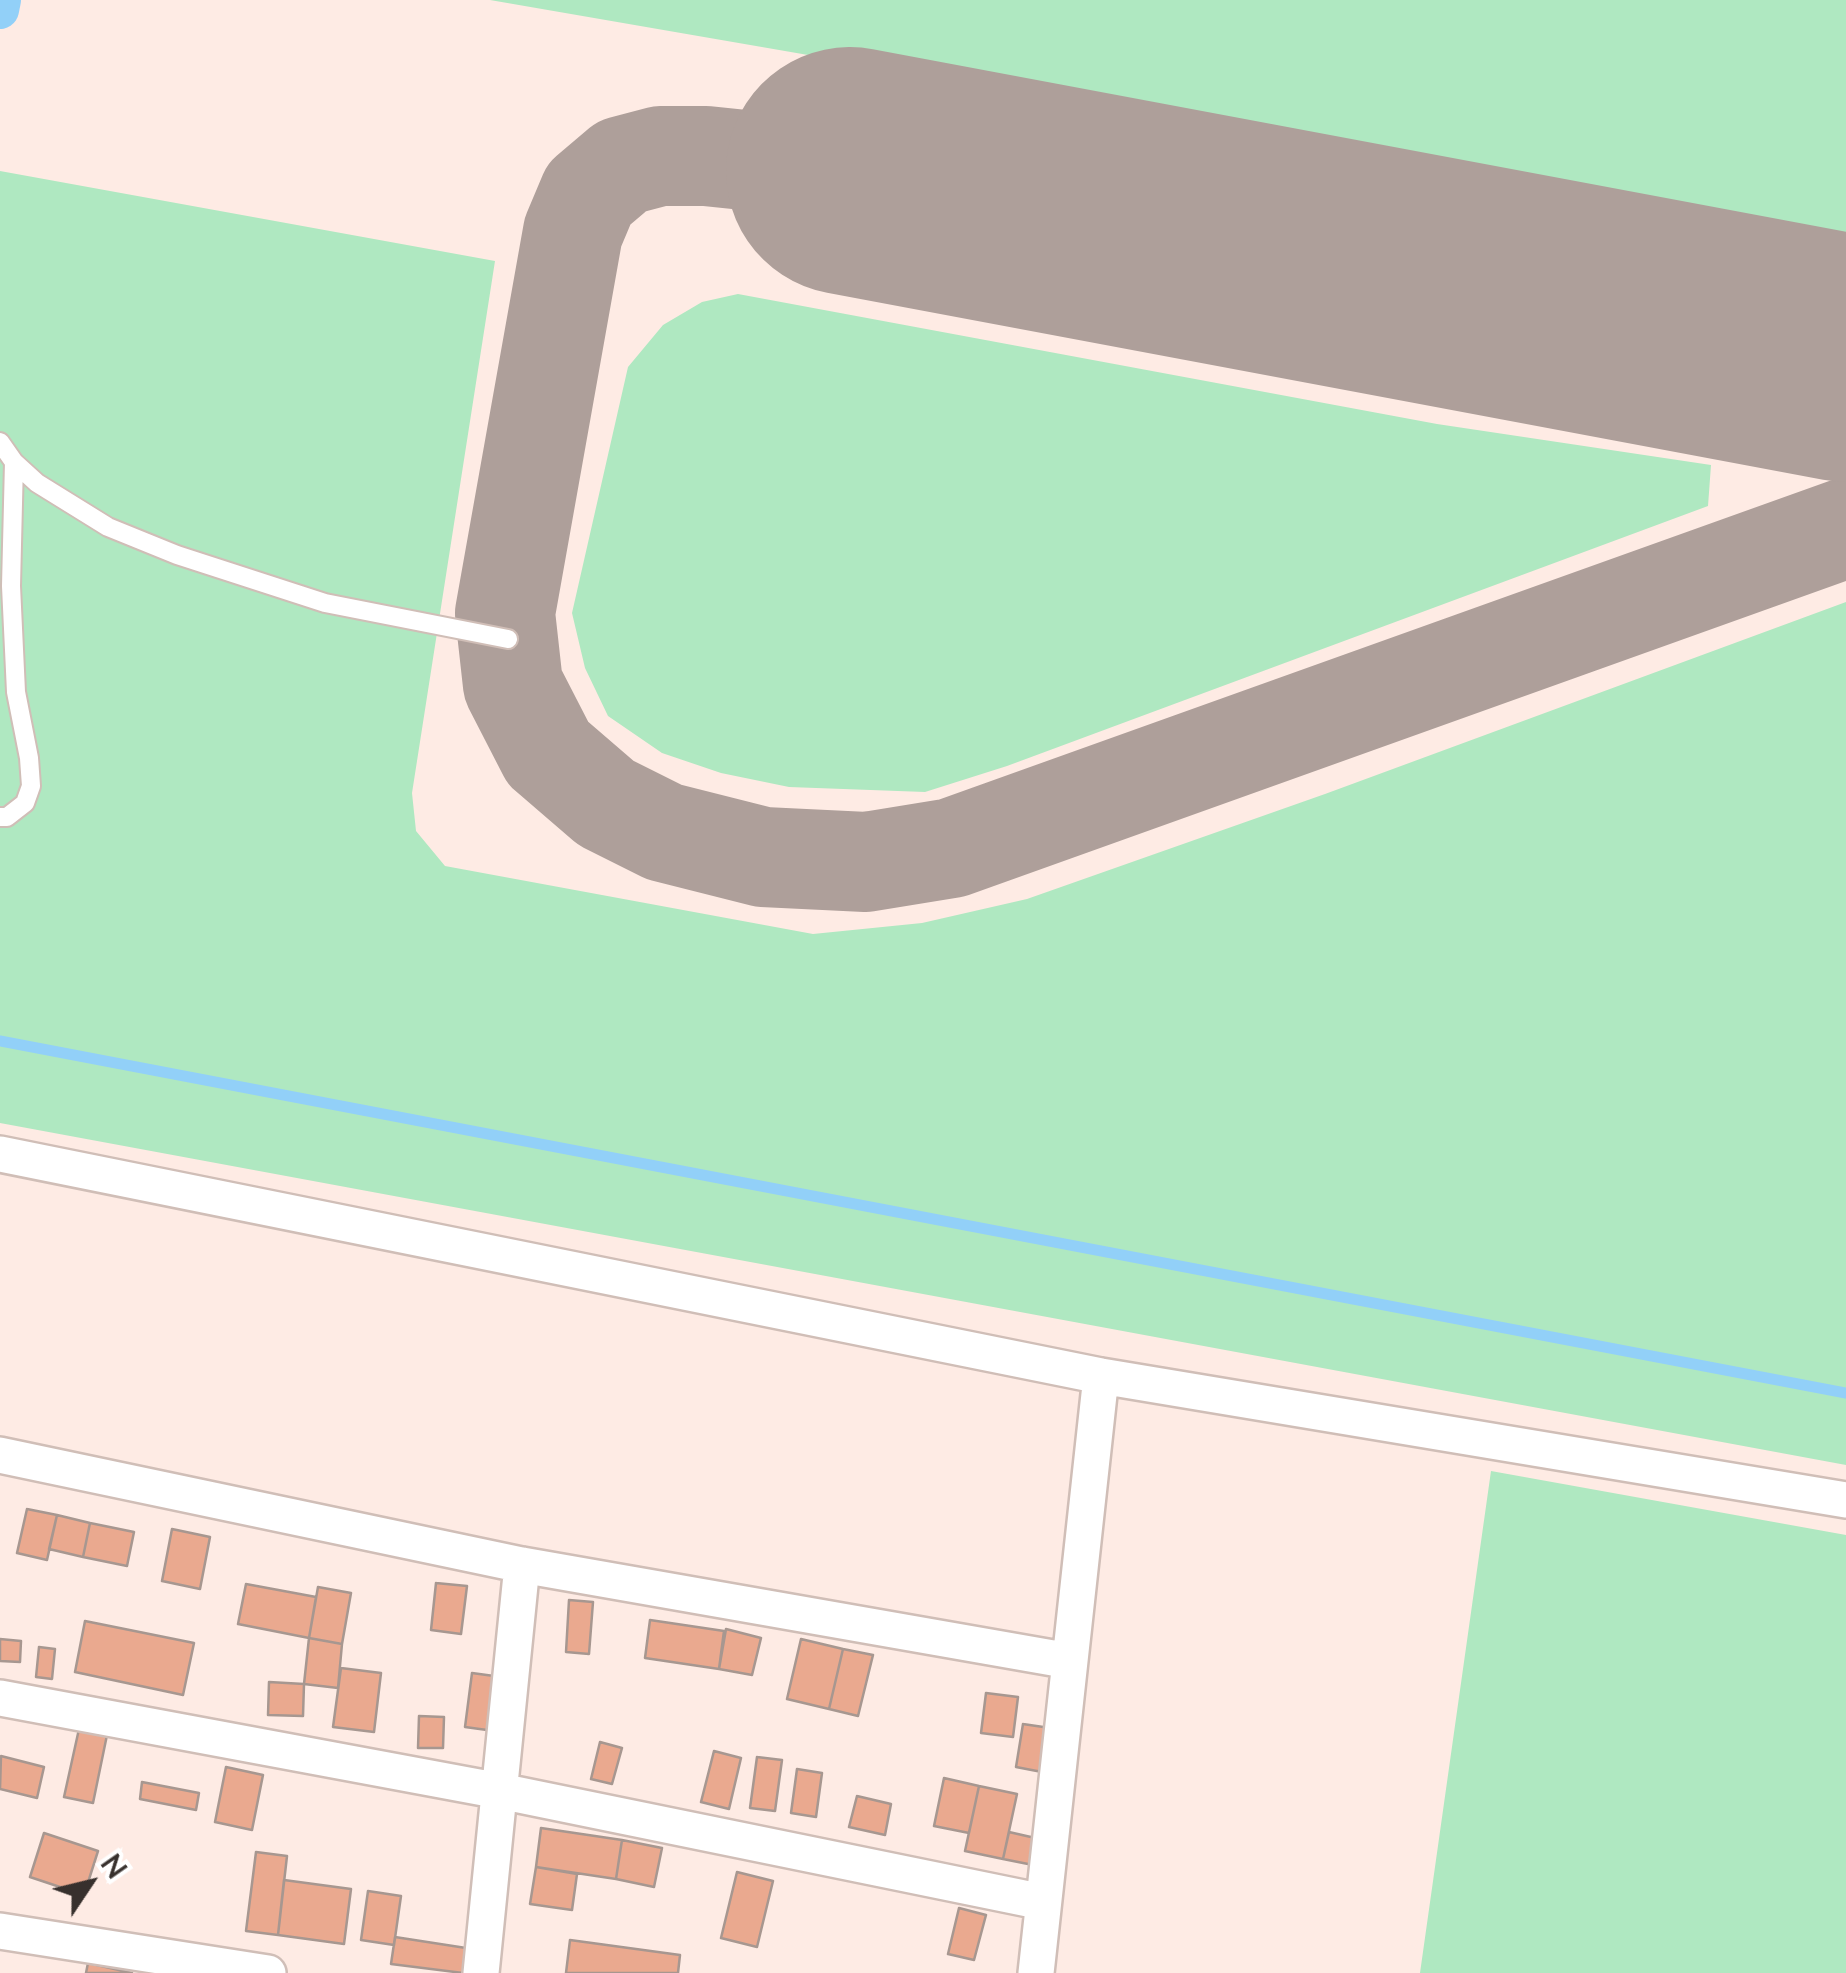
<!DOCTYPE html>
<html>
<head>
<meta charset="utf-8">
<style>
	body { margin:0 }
	#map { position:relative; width:1846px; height:1973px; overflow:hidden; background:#feebe4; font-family:Lato,sans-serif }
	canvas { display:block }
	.north { position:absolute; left:40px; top:1833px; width:100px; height:100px; -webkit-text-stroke:8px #fff; paint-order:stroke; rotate:55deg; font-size:28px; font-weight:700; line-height:40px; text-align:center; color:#37302d }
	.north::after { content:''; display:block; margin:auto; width:35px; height:45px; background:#37302d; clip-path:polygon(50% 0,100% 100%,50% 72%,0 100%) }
</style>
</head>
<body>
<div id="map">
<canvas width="1846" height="1973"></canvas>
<div class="north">N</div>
</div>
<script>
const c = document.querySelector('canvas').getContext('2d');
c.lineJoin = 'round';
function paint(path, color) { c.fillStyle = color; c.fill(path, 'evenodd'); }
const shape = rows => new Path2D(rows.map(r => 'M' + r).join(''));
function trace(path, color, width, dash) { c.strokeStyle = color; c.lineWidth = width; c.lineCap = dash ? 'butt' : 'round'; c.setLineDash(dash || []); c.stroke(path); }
paint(shape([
	[490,0,1846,0,1846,242,970,83],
	[0,171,495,261,412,793,416,831,445,866,813,934,922,923,1027,899,1325,794,1846,602,1846,1465,0,1123],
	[738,294,1437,424,1711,465,1708,506,1007,766,925,792,789,787,721,773,662,753,608,716,585,668,572,613,628,367,663,325,702,302],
	[1491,1471,1846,1535,1846,1973,1420,1973]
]), '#afe8c1');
trace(shape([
	[0,1041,1846,1393]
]), '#92d0f8', 11);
trace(shape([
	[0,10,2,0]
]), '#92d0f8', 38);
trace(shape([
	[850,171,706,156,660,156,622,166,589,194,573,232,505,613,513,685,548,753,606,803,664,832,763,857,866,862,952,848,1846,528]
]), '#ae9f9a', 100);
trace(shape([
	[850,171,1846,358]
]), '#ae9f9a', 248);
const building = shape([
	[27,1509,57,1515,47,1560,17,1553,27,1509],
	[57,1515,90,1523,83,1557,49,1549,57,1515],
	[90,1523,134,1532,127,1566,83,1557,90,1523],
	[172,1529,210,1537,200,1589,162,1581,172,1529],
	[436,1583,467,1586,461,1634,431,1630,436,1583],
	[246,1584,316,1597,309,1638,238,1624,246,1584],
	[318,1587,351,1593,342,1644,309,1638,318,1587],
	[569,1600,593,1602,589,1654,566,1652,569,1600],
	[650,1620,724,1631,719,1669,645,1658,650,1620],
	[85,1621,194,1643,183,1695,75,1672,85,1621],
	[726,1629,761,1638,752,1675,719,1669,726,1629],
	[309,1638,342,1644,338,1688,304,1684,309,1638],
	[0,1639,21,1641,20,1662,0,1661,0,1639],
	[801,1639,843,1649,829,1709,787,1699,801,1639],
	[39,1647,55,1649,52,1679,36,1677,39,1647],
	[843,1649,873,1655,858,1716,829,1709,843,1649],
	[341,1668,381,1673,374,1732,333,1727,341,1668],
	[472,1673,494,1676,487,1730,465,1727,472,1673],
	[269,1682,304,1684,303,1716,268,1715,269,1682],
	[986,1693,1018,1697,1013,1737,981,1733,986,1693],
	[419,1716,444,1717,443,1748,418,1748,419,1716],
	[1023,1724,1050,1728,1042,1772,1016,1767,1023,1724],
	[79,1729,107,1735,93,1803,64,1797,79,1729],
	[600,1742,622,1748,612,1784,591,1779,600,1742],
	[714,1751,741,1758,729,1809,701,1802,714,1751],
	[1,1756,44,1767,37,1798,0,1789,1,1756],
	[757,1757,782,1760,775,1811,750,1808,757,1757],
	[226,1767,263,1775,252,1830,215,1822,226,1767],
	[797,1769,822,1773,816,1817,791,1813,797,1769],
	[944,1778,979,1786,969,1833,934,1826,944,1778],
	[142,1782,199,1793,196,1810,140,1799,142,1782],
	[979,1786,1017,1794,1003,1859,965,1851,979,1786],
	[857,1796,891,1804,885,1835,849,1827,857,1796],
	[541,1828,622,1840,616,1879,536,1867,541,1828],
	[1009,1832,1044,1840,1038,1866,1003,1859,1009,1832],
	[44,1833,98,1851,84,1895,30,1877,44,1833],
	[622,1840,662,1848,654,1887,616,1879,622,1840],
	[256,1852,287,1856,278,1935,246,1931,256,1852],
	[536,1867,577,1874,572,1910,530,1904,536,1867],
	[737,1872,773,1881,757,1947,721,1938,737,1872],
	[284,1880,351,1889,344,1944,278,1935,284,1880],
	[368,1891,401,1896,394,1945,361,1940,368,1891],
	[959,1908,986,1915,974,1960,948,1954,959,1908],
	[395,1937,466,1948,463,1973,391,1964,395,1937],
	[570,1940,680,1955,678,1973,566,1973,570,1940],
	[88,1963,132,1973,86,1973,88,1963]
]);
paint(building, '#eaa98f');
trace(building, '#a79790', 2.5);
const service = shape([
	[0,442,14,462,37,483,108,527,177,555,325,603,508,639],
	[0,817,7,817,25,803,31,786,29,758,16,692,11,586,14,462]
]);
const minor = shape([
	[0,1154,1101,1376,1846,1500],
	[0,1455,522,1565,1070,1661],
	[0,1698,500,1791,1043,1902],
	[0,1931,268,1973],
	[481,1973,522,1565],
	[1036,1973,1101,1376]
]);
trace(service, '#d0beb7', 22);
trace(minor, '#d0beb7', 40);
trace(service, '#fff', 18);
trace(minor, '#fff', 35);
</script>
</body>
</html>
